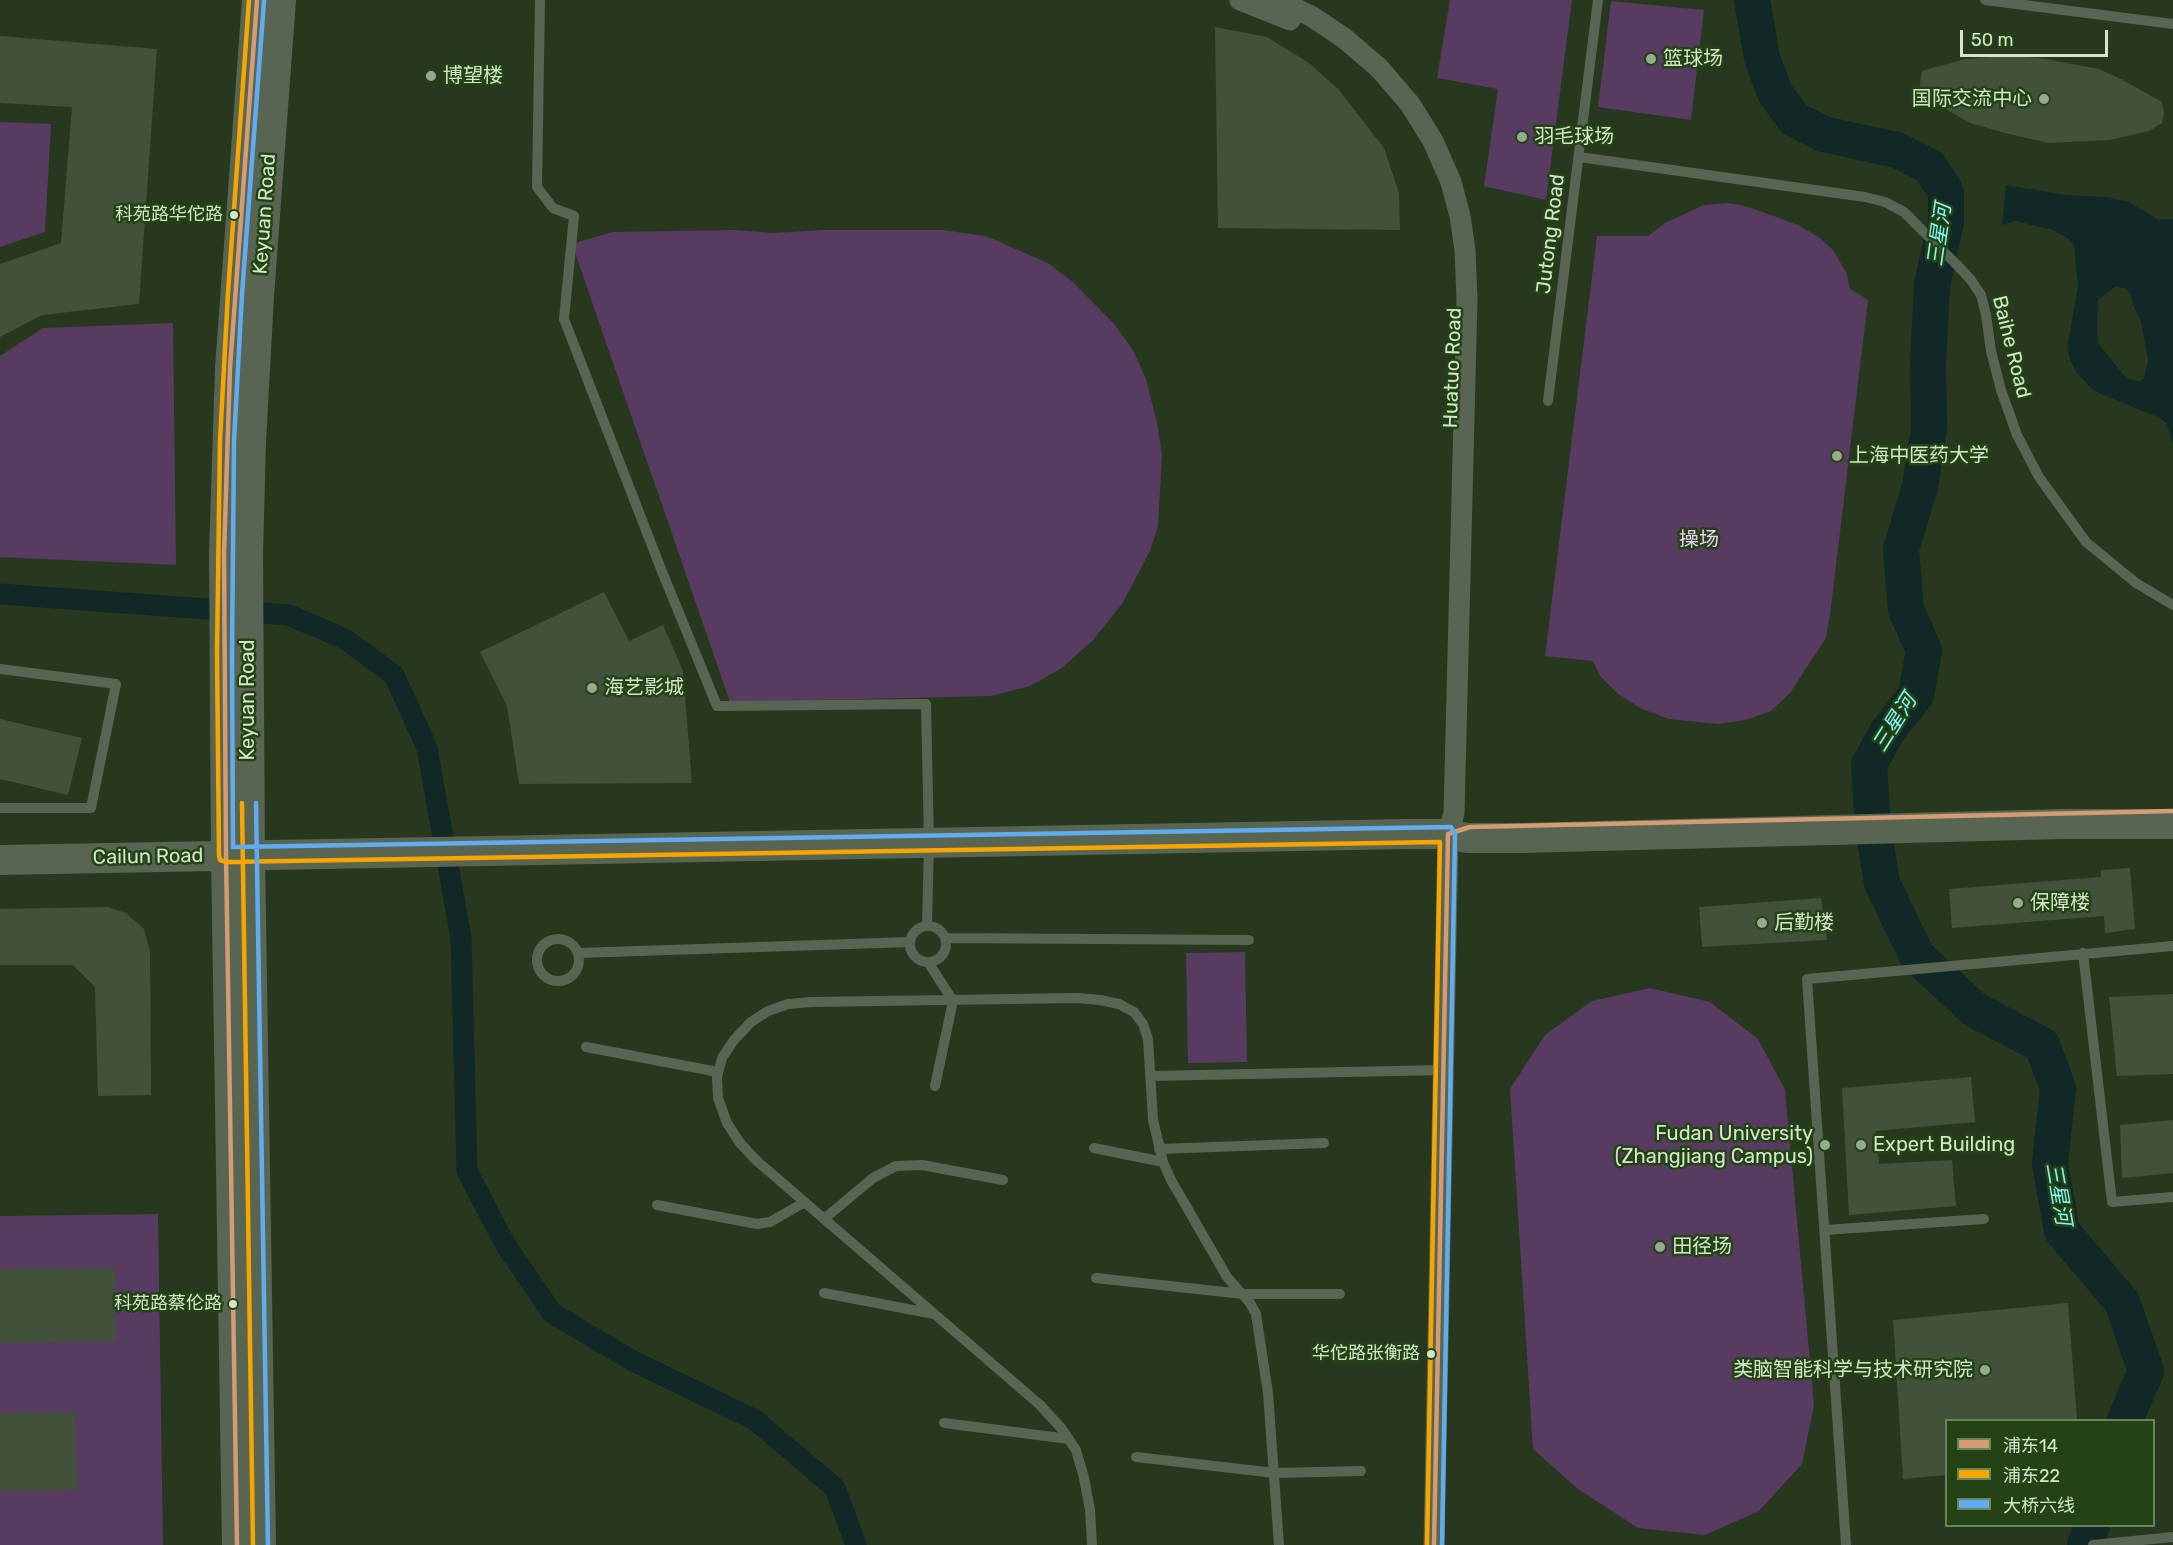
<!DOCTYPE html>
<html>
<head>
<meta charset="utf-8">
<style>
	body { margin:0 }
	#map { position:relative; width:2173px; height:1545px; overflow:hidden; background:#27381e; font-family:Rubik,"Noto Sans SC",sans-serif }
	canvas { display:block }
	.legend { position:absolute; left:1945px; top:1419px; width:210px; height:108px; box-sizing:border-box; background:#234314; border:2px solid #69845d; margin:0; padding:8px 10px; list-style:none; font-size:18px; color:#d3e6cb }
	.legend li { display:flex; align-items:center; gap:12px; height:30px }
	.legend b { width:30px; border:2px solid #69845d }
	.scale { position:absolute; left:1960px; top:30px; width:148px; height:27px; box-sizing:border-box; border:3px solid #d3e6cb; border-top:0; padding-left:8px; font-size:18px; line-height:21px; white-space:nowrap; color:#d3e6cb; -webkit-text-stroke:4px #234314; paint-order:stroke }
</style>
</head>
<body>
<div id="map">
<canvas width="2173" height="1545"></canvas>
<ul class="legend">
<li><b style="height:8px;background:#d39c74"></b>浦东14</li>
<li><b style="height:8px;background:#f7a600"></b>浦东22</li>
<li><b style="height:8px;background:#60acee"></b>大桥六线</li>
</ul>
<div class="scale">50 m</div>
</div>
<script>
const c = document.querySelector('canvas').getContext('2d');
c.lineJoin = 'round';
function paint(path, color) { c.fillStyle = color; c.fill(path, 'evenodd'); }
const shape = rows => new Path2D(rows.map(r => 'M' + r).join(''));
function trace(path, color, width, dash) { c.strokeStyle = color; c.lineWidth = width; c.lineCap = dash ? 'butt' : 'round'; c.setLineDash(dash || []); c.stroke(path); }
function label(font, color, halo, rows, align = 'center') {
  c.font = font + ' Rubik,"Noto Sans SC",sans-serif'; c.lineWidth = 5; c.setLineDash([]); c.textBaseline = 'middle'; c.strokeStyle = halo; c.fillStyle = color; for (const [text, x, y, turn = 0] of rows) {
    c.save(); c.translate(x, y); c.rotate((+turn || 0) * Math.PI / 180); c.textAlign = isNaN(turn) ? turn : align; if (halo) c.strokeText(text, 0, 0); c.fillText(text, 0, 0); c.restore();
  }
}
paint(shape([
	[1450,0,1572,0,1546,200,1484,186,1498,89,1437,78],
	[1611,1,1704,10,1691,120,1598,107],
	[0,122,51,124,45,232,0,247],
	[1729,203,1745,206,1777,217,1800,226,1820,238,1833,250,1847,274,1850,289,1868,300,1830,615,1826,638,1790,693,1771,711,1746,720,1718,724,1669,719,1642,709,1618,694,1600,676,1593,661,1545,656,1597,236,1648,236,1665,223,1704,205],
	[735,230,773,233,823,230,942,230,986,236,1048,263,1073,282,1115,325,1133,350,1146,379,1157,423,1162,455,1158,526,1150,551,1122,604,1093,640,1062,668,1030,686,991,696,730,702,572,244,612,232],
	[173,323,176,565,0,557,0,356,43,328],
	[1245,952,1247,1062,1188,1063,1186,953],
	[1650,988,1710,1002,1758,1039,1785,1090,1814,1405,1802,1464,1759,1511,1705,1535,1638,1528,1578,1489,1533,1449,1510,1089,1545,1035,1592,1001],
	[158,1214,163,1545,0,1545,0,1216]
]), '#573b61');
paint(shape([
	[2006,185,2067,195,2107,197,2128,202,2159,220,2173,219,2173,445,2167,424,2160,418,2099,393,2092,389,2076,372,2069,357,2068,342,2078,287,2074,245,2066,237,2050,229,2015,221,2002,225],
	[2116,286,2126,289,2131,294,2133,305,2141,321,2148,360,2144,379,2139,381,2127,379,2098,343,2097,329,2098,300]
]), '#122826');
trace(shape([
	[0,594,289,615,345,639,394,675,427,748,461,938,467,1171,505,1244,552,1313,631,1360,755,1420,835,1488,856,1545]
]), '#122826', 21);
trace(shape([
	[1752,0,1762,58,1775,93,1794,119,1823,134,1897,150,1929,166,1946,192,1946,222,1932,285,1928,363,1929,429,1920,487,1901,549,1906,610,1924,650,1916,695,1887,732,1869,765,1873,828,1882,883,1917,956,1975,1010,2042,1045,2058,1088,2050,1164,2062,1231,2122,1302,2146,1371,2125,1420],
	[2085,1545,2092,1526]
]), '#122826', 36);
paint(shape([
	[1215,27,1267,37,1309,63,1339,90,1384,148,1399,193,1400,230,1218,228],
	[0,36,157,49,139,304,42,315,0,337,0,264,61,243,72,107,0,103],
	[2004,56,2040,58,2099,69,2121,79,2162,102,2164,113,2162,123,2149,131,2110,140,2048,143,2005,133,1970,123,1937,104,1919,90,1922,71,1965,59],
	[604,592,629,641,663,625,683,671,692,783,519,784,507,706,480,652],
	[0,719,82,738,68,795,0,779],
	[2130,868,2135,929,2105,933,2104,916,1952,928,1949,889,2101,877,2101,870],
	[1821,898,1827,940,1702,947,1699,907],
	[107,907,126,913,144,929,150,951,151,1095,98,1096,95,987,73,965,0,965,0,909],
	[2173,994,2173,1074,2117,1076,2109,997],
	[1971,1077,1975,1122,1876,1131,1879,1164,1952,1160,1956,1206,1849,1215,1842,1088],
	[2173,1120,2173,1173,2122,1178,2120,1125],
	[115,1268,116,1341,0,1343,0,1269],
	[2068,1303,2077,1420,1947,1420,1947,1475,1903,1479,1893,1320],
	[75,1412,77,1490,0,1491,0,1413]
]), '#42523a');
trace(shape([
	[540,0,537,187,553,208,574,216,564,319,661,569,717,706,926,704,929,842,927,926],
	[1985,0,2173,24],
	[1579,157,1865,197,1885,202,1904,212,1959,267,1971,280,1981,295,1986,315,1991,351,2001,390,2017,435,2039,477,2086,542,2136,583,2173,605],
	[1548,401,1598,0],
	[0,669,116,684,91,808,0,808],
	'910 944a18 18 0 1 1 36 0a18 18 0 1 1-36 0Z',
	[946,938,1249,940],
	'537 960a21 21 0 1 1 42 0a21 21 0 1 1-42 0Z',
	[578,953,910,942],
	[2083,953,2112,1202,2173,1197],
	[928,962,953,1001,935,1086],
	[586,1047,718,1072],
	[1151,1076,1444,1070],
	[1094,1148,1163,1162],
	[1159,1149,1324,1143],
	[657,1205,757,1224,770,1222,805,1202],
	[824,1219,873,1178,896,1166,922,1165,1003,1180],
	[1825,1230,1984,1219],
	[1096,1278,1243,1294,1340,1294],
	[824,1293,934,1314],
	[944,1423,1069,1439],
	[1136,1457,1275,1473,1361,1471],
	[1092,1545,1090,1510,1084,1478,1076,1450,1062,1429,1040,1405,757,1161,740,1143,727,1123,718,1098,717,1077,722,1058,734,1040,751,1022,768,1011,788,1004,811,1002,1078,998,1100,1000,1119,1004,1134,1012,1143,1024,1148,1039,1153,1120,1163,1162,1171,1180,1227,1277,1250,1303,1256,1314,1268,1393,1279,1545],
	[1846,1545,1807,979,2173,946],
	[2093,1545,2173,1537]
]), '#586553', 10);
trace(shape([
	[1240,0,1290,20],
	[1277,0,1311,16,1344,38,1379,68,1410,104,1433,141,1451,182,1460,216,1465,250,1467,299,1454,813,1448,834,1434,1545]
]), '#586553', 21);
trace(shape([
	[0,860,1407,834,1448,834,1468,838,1523,838,2061,824,2173,824],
	[237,1545,226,855,224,554,230,368,257,0],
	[261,1545,250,855,248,554,251,442,259,296,281,0]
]), '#586553', 30);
trace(shape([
	[1448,834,1470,827,2173,811],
	[237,1545,226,855,224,554,230,368,257,0],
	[1434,1545,1448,834]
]), '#d39c74', 4.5);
trace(shape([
	[249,0,228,293,220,441,217,653,219,855,220,860,226,862,1440,842,1427,1545],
	[242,803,253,1545]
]), '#f7a600', 4.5);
trace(shape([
	[264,1,242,294,234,441,232,653,233,847,1451,827,1455,834,1442,1545],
	[256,803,268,1545]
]), '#60acee', 4.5);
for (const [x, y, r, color] of [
	[1651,59,6,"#97a98e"],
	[431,76,6,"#97a98e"],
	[2044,99,6,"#97a98e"],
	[1522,137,6,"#97a98e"],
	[234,215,5,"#d3e6cb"],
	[1837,456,6,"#97a98e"],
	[592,688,6,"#97a98e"],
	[2018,903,6,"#97a98e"],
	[1762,923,6,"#97a98e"],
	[1825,1145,6,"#97a98e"],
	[1861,1145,6,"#97a98e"],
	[1660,1247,6,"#97a98e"],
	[233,1304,5,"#d3e6cb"],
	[1431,1354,5,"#d3e6cb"],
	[1985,1370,6,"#97a98e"]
]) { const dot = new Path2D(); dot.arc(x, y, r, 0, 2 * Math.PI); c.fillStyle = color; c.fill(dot); trace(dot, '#234314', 2); }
label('18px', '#d3e6cb', '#234314', [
	["科苑路华佗路",223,215],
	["科苑路蔡伦路",222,1304],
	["华佗路张衡路",1420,1354]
], 'right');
label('20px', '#d3e6cb', '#234314', [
	["篮球场",1663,59],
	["博望楼",443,76],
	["国际交流中心",2032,99,"right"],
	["羽毛球场",1534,137],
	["上海中医药大学",1849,456],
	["海艺影城",604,688],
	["保障楼",2030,903],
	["后勤楼",1774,923],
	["Fudan University",1813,1134,"right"],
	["(Zhangjiang Campus)",1813,1157,"right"],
	["Expert Building",1873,1145],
	["田径场",1672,1247],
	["类脑智能科学与技术研究院",1973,1370,"right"]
], 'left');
label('20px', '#d3e6cb', '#234314', [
	["Keyuan Road",265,214,-86],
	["Jutong Road",1551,234,-83],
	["Baihe Road",2011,347,76],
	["Huatuo Road",1453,368,-88],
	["Keyuan Road",248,700,-90],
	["Cailun Road",148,857,-1]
]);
label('20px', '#edcdf9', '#234314', [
	["操场",1699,540]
]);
label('italic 21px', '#86f6f8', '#234314', [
	["三星河",1940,235,-82],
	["三星河",1895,723,-58],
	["三星河",2058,1194,80]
]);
</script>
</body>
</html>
